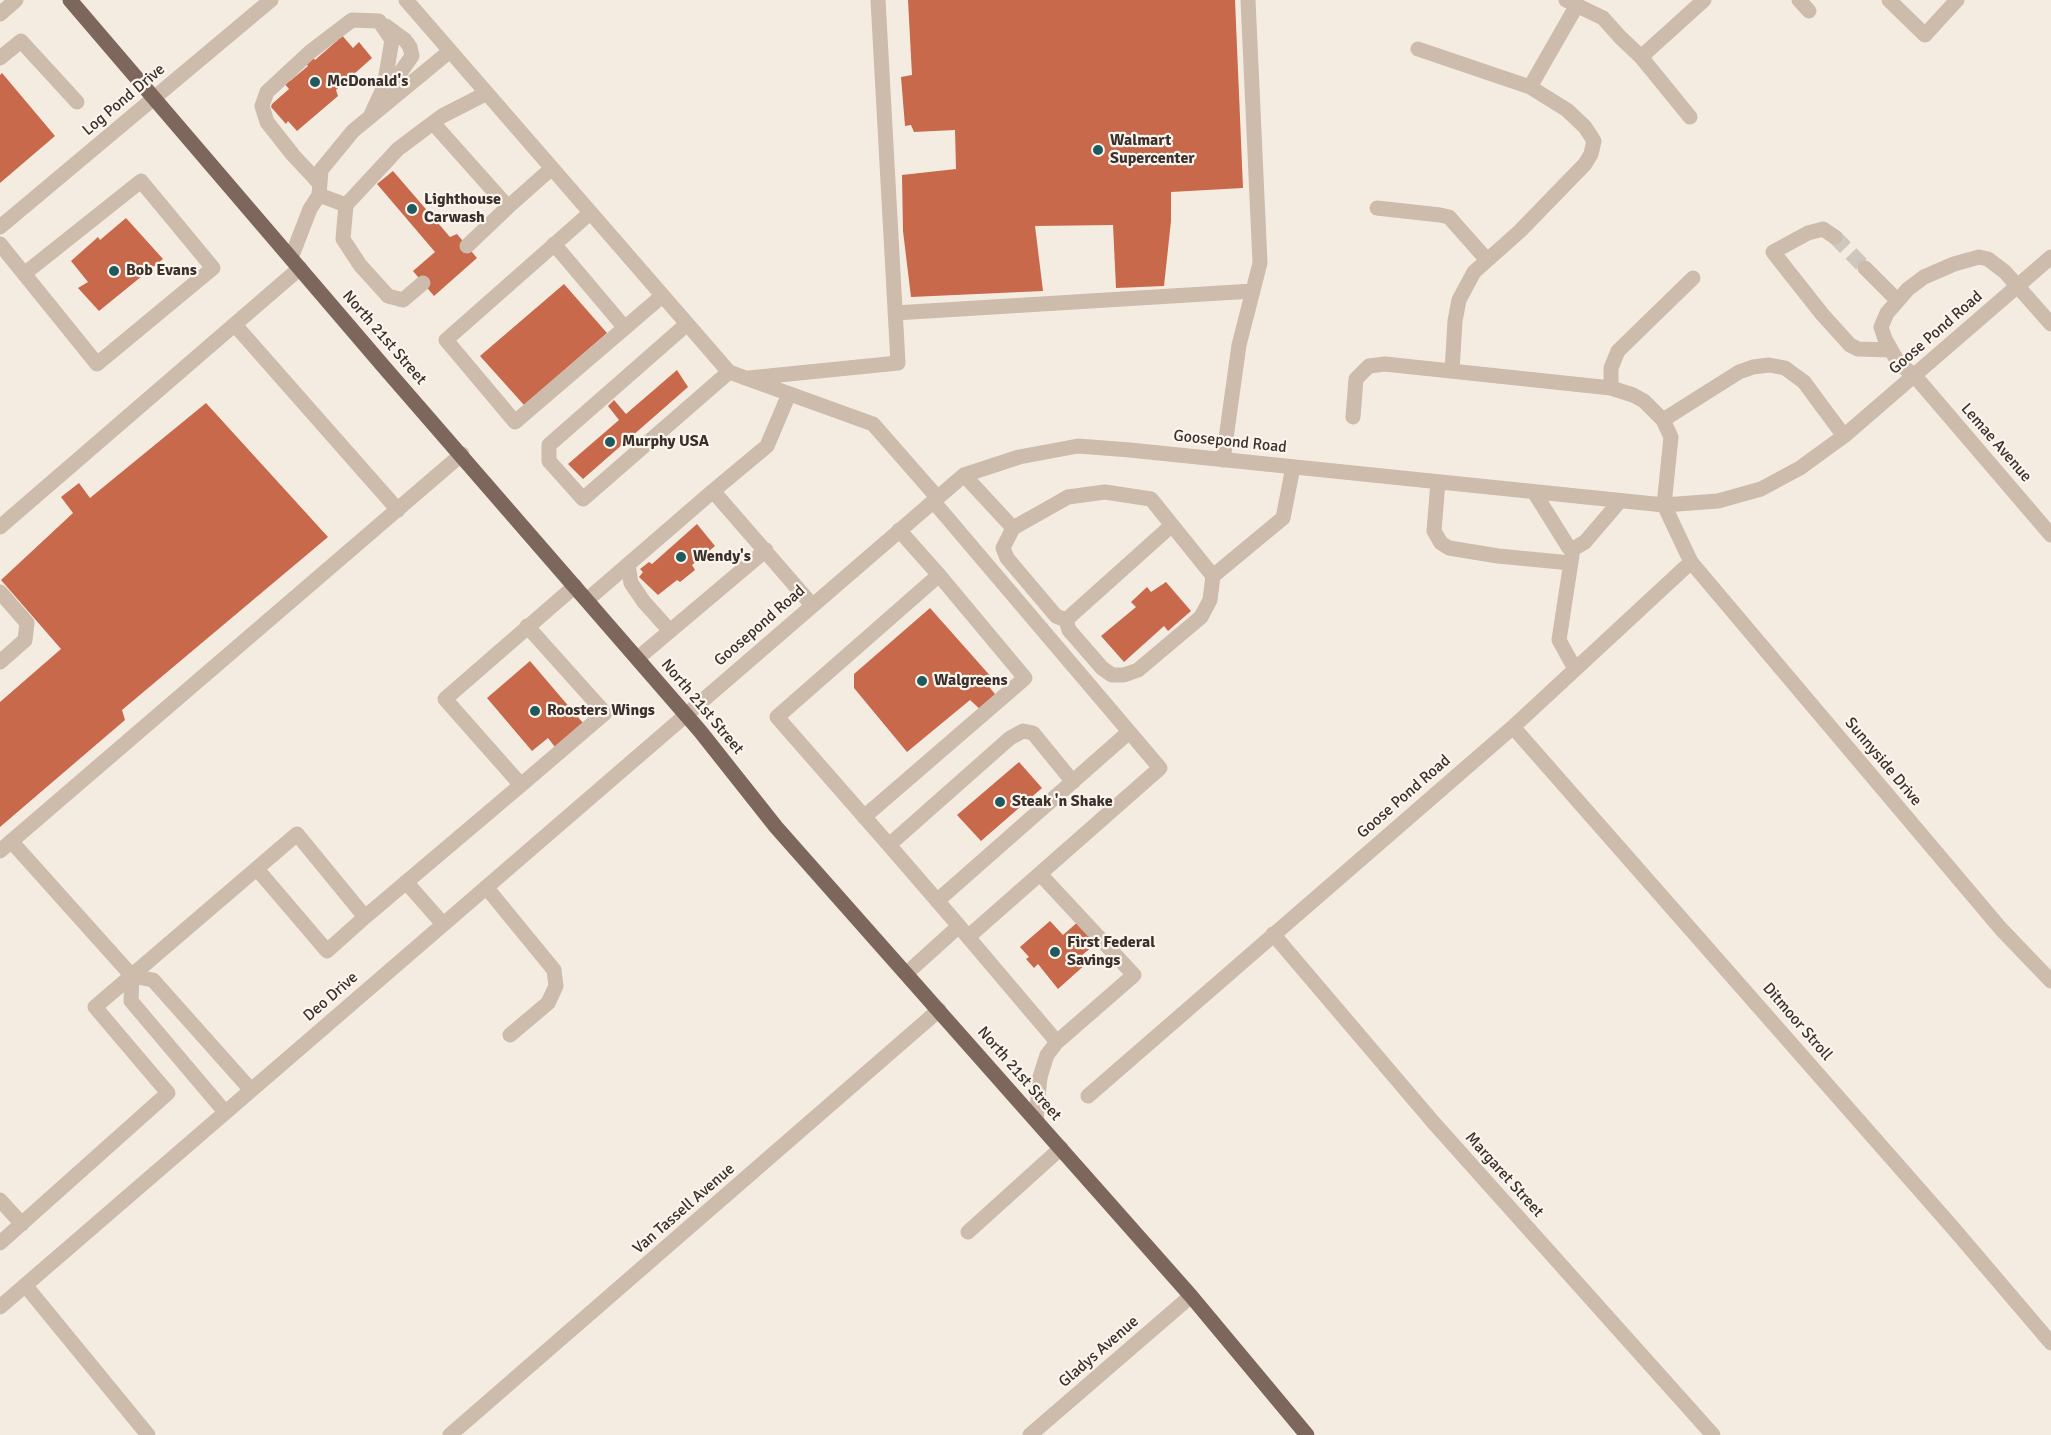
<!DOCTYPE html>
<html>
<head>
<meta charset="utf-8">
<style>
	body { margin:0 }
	canvas { display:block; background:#f4ebe1 }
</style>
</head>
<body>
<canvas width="2051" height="1435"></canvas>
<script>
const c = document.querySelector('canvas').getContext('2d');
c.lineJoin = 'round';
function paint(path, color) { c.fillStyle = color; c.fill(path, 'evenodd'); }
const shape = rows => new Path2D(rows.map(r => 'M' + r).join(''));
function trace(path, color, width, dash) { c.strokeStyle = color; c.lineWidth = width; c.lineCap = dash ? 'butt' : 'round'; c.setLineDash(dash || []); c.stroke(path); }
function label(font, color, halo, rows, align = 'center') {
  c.font = font + ' Signika,sans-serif'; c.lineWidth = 4.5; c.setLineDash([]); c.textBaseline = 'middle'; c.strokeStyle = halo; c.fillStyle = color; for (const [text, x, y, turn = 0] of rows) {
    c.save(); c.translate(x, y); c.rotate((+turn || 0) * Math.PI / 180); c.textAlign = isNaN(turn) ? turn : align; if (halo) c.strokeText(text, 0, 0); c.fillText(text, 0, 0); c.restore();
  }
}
paint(shape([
	[908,0,1235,0,1243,188,1171,192,1171,221,1164,286,1116,288,1113,225,1035,226,1043,291,911,297,903,231,902,175,956,169,955,130,914,132,911,125,905,126,901,77,912,75],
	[340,33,353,48,359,42,372,58,336,90,338,96,297,131,288,121,286,124,271,107,272,104,289,89,284,83,289,79,290,81,308,66,305,62,312,56,315,60,338,40,336,37],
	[2,73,55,136,0,183,0,75],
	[393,171,450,237,457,234,477,258,434,296,413,271,435,252,377,184],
	[126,218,163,259,99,311,78,288,88,282,71,261,98,237,100,240],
	[564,284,607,333,524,405,480,356],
	[677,370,688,387,583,479,568,464,619,420,608,406,614,400,626,414],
	[206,403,328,537,122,710,125,720,0,827,0,702,61,649,1,580,73,513,61,497,79,483,90,498],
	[697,524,715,546,692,565,695,570,680,582,677,580,658,595,639,577,643,572,640,569,649,562,652,564],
	[1166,582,1191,611,1168,631,1164,626,1124,662,1101,636,1136,607,1131,602,1147,587,1151,592],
	[930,608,993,679,987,684,998,698,982,711,970,700,907,752,854,688,854,674],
	[530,661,583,723,555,747,548,738,532,751,487,698],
	[1019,762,1042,788,981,841,957,815],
	[1080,920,1099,941,1081,956,1087,963,1058,989,1038,964,1034,968,1026,959,1029,957,1020,947,1050,921,1063,935]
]), '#c8694b');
trace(shape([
	[1835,237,1865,268]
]), '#cfc6bd', 15, [15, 8]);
trace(shape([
	[406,0,729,372,873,424,937,497],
	[1566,0,1603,18,1620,37,1641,57,1690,117],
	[1799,0,1809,11],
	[1889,0,1925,35,1957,0],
	[0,14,16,0],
	[1418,49,1530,87,1567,110,1585,127,1594,141,1591,154,1585,164,1520,231,1474,272,1459,300,1455,321,1452,371],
	[1641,57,1704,0],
	[0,58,21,41,77,102],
	[384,87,400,73,412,56,410,47,405,40,386,26],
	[1530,87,1577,5],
	[433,123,508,207,552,168],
	[320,184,293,155,267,122,262,106,267,92,310,52,352,20,379,21,392,40,384,87,370,117],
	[319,195,346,205],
	[1377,208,1440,215,1449,217,1487,260],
	[590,213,446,340,515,422,662,296],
	[0,227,271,0],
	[1835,237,1823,229,1808,233,1773,252,1822,314,1850,345,1858,349,1891,350],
	[0,244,97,364,213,268,141,181,24,274],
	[554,244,625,328],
	[467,246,508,207],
	[291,258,310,209,319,195,321,170,353,131,450,51],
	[1865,268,1897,300],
	[423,283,403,300,388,296,360,265,343,239,346,205,398,149,442,116,487,93],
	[895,313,1253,291],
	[687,324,549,445,549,461,583,499,729,372],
	[2051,324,2005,272,1988,259,1979,257,1954,264,1924,277,1908,289,1887,313,1881,327,1885,339,1899,364,1914,375,2051,535],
	[235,325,398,510],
	[749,378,898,363,878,0],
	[1611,388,1611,368,1618,351,1693,278],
	[1663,420,1739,372,1753,367,1769,365,1785,368,1804,382,1844,436],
	[1223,460,1239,345,1260,263,1248,0],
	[964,475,1013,528,1068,497,1105,492,1151,499,1213,576,1283,518,1293,467],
	[1438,482,1434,531,1441,543,1449,548,1498,556,1571,563],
	[713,491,767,446,789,394],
	[1534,492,1569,548,1573,549,1585,542,1620,501],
	[0,527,300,268],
	[1013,528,1003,548,1007,558,1056,616,1066,620,1172,525],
	[899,530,939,575],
	[1572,555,1559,640,1575,669],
	[1691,562,2001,929,2051,981],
	[628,565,631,583,644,602,670,631],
	[0,592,27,623,25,640,0,662],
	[587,600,713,491,812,605],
	[1066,620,1069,630,1102,668,1112,675,1124,675,1138,670,1201,617,1210,600,1213,576],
	[638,658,766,550],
	[1513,727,1953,1228,2051,1343],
	[521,785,605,713,527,626],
	[864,817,1025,678,939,575,777,717,889,845,959,926],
	[11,841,132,976,153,980,251,1090],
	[889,845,1010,738,1023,731,1033,733,1073,782],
	[0,851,462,454],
	[257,869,327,951,365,917],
	[406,882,443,924],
	[486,887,554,970,556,986,548,1003,510,1035],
	[937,901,1129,732],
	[1273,934,1433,1122,1713,1435],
	[968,937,1057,1042],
	[907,973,959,926,968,937,1160,768,933,501],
	[132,976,131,1001,225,1112],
	[1088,1096,1513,727,1691,562,1664,505,1671,437,1663,420,1644,401,1633,395,1611,388,1385,364,1369,366,1356,379,1353,417],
	[1036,1120,1040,1077,1047,1055,1057,1042,1134,975,1040,874],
	[0,1200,22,1224],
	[968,1232,1061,1148],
	[0,1243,168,1093,95,1007,297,834,365,917,521,785,445,699,575,586],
	[25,1285,148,1435],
	[0,1307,964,475,1019,457,1078,446,1130,450,1664,505,1718,501,1761,489,1800,468,1844,436,2051,257],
	[450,1435,939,1010],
	[1030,1435,1191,1296]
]), '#cdbbac', 15);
trace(shape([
	[70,0,384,367,700,731,776,827,1191,1296,1307,1435]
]), '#7d675c', 15);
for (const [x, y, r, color] of [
	[315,82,6,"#1f5a5e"],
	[1098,150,6,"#1f5a5e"],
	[412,209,6,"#1f5a5e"],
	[114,271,6,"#1f5a5e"],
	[610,442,6,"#1f5a5e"],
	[681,557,6,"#1f5a5e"],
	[922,681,6,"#1f5a5e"],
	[535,711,6,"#1f5a5e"],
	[1000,802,6,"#1f5a5e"],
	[1055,952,6,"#1f5a5e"]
]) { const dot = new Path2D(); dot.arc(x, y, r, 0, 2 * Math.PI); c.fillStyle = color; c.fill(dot); trace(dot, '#fbf5ee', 2); }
label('bold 16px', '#3b302b', '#fbf5ee', [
	["McDonald's",327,82],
	["Walmart",1110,141],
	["Supercenter",1110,159],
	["Lighthouse",424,200],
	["Carwash",424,218],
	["Bob Evans",126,271],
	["Murphy USA",622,442],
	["Wendy's",693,557],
	["Walgreens",934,681],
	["Roosters Wings",547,711],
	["Steak 'n Shake",1012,802],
	["First Federal",1067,943],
	["Savings",1067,961]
], 'left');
label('16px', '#3b302b', '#fbf5ee', [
	["Log Pond Drive",124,100,-40],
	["Goose Pond Road",1936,333,-41],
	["North 21st Street",384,338,49],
	["Goosepond Road",1230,442,6],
	["Lemae Avenue",1996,443,49],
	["Goosepond Road",760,626,-41],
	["North 21st Street",702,707,50],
	["Sunnyside Drive",1883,762,50],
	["Goose Pond Road",1404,797,-41],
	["Deo Drive",331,997,-41],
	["Ditmoor Stroll",1797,1022,49],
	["North 21st Street",1019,1074,49],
	["Margaret Street",1504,1175,48],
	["Van Tassell Avenue",684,1209,-41],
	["Gladys Avenue",1099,1352,-41]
]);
</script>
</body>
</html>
